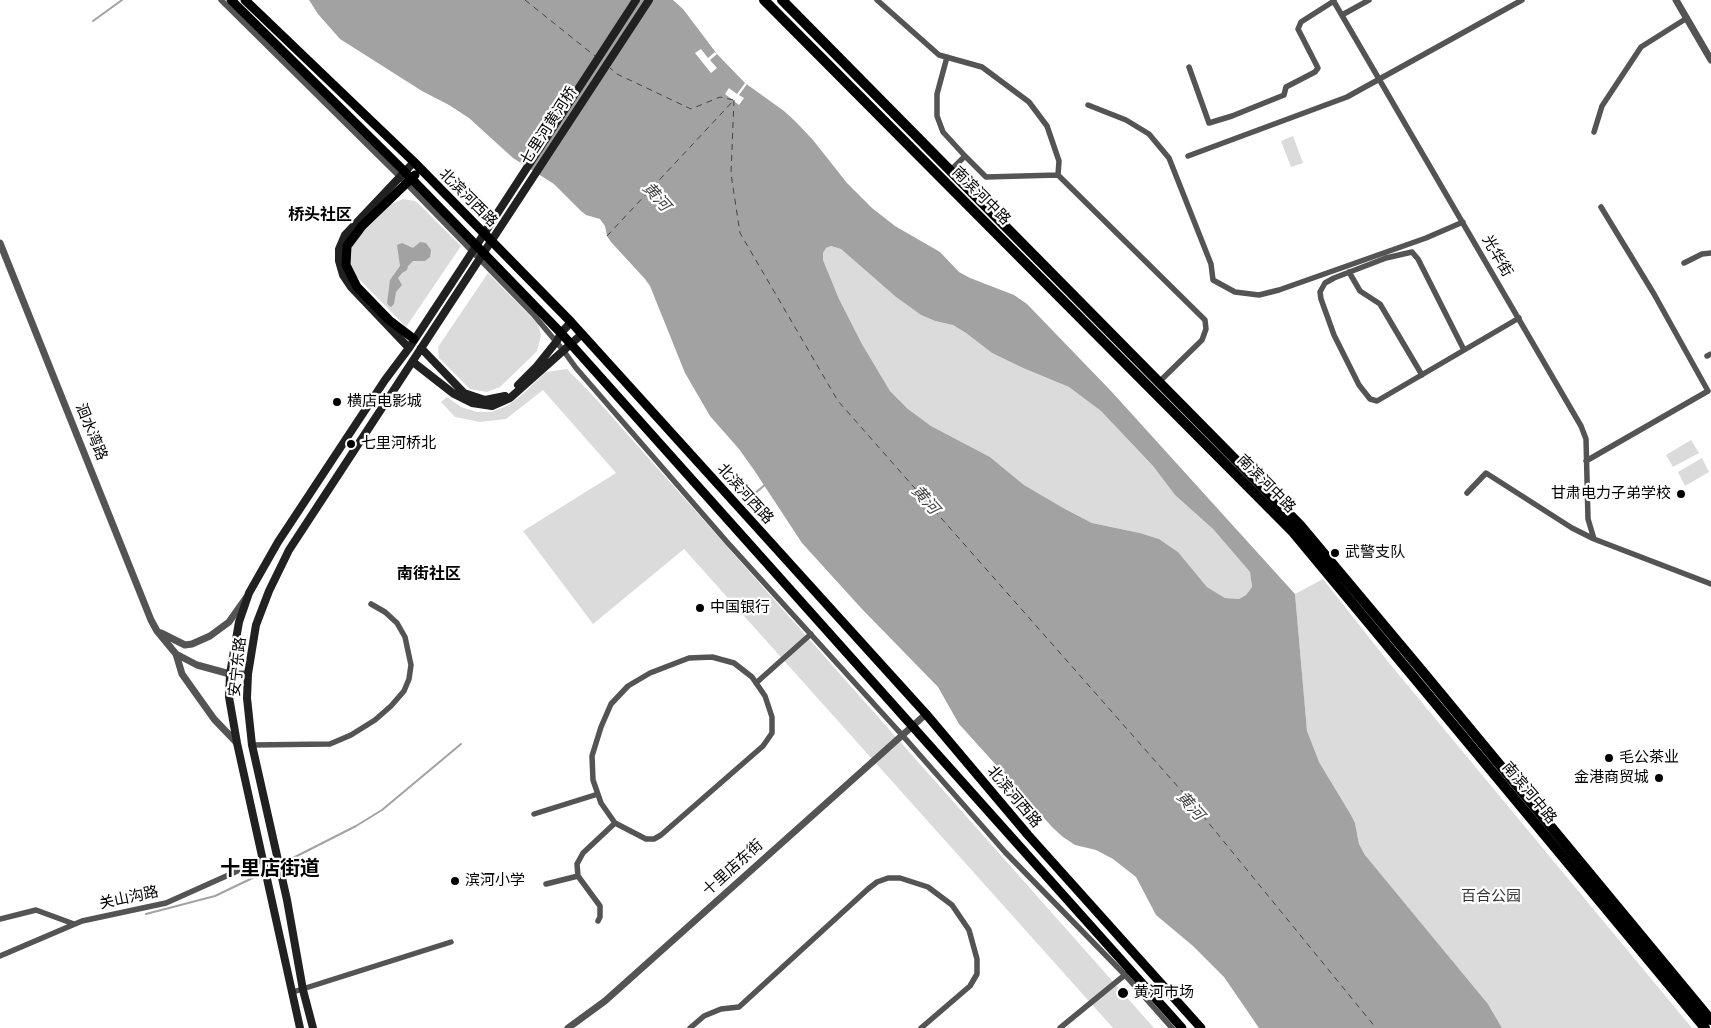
<!DOCTYPE html>
<html>
<head>
<meta charset="utf-8">
<style>
	body { margin:0 }
	canvas { display:block; background:#fff }
</style>
</head>
<body>
<canvas width="1711" height="1028"></canvas>
<script>
const c = document.querySelector('canvas').getContext('2d');
c.lineJoin = 'round';
function paint(path, color) { c.fillStyle = color; c.fill(path, 'evenodd'); }
const shape = rows => new Path2D(rows.map(r => 'M' + r).join(''));
function trace(path, color, width, dash) { c.strokeStyle = color; c.lineWidth = width; c.lineCap = dash ? 'butt' : 'round'; c.setLineDash(dash || []); c.stroke(path); }
function label(font, color, halo, rows, align = 'center') {
  c.font = font + ' "Open Sans","Noto Sans SC",sans-serif'; c.lineWidth = 4.5; c.setLineDash([]); c.textBaseline = 'middle'; c.strokeStyle = halo; c.fillStyle = color; for (const [text, x, y, turn = 0] of rows) {
    c.save(); c.translate(x, y); c.rotate((+turn || 0) * Math.PI / 180); c.textAlign = isNaN(turn) ? turn : align; if (halo) c.strokeText(text, 0, 0); c.fillText(text, 0, 0); c.restore();
  }
}
paint(shape([
	[1293,136,1303,163,1291,167,1281,141],
	[403,199,415,201,423,208,461,246,406,327,356,276,351,266,349,256,352,245,359,235,387,206],
	[831,246,841,249,896,297,921,315,935,321,953,325,966,333,992,353,1023,368,1069,387,1101,411,1153,466,1175,495,1213,529,1250,572,1252,587,1246,595,1239,599,1225,598,1207,587,1178,552,1159,539,1140,533,1092,523,1065,509,1024,485,990,457,931,426,908,409,890,391,862,344,839,299,823,260,823,253,826,248],
	[488,273,538,324,541,335,537,351,528,360,500,387,487,392,470,389,439,358,438,347],
	[567,369,597,400,1154,1028,1113,1028,684,549,593,624,523,531,616,473,543,390,506,419,480,422,455,417,441,402,447,397,461,407,477,412,491,412,507,406,523,394,546,372],
	[1691,440,1699,453,1673,467,1666,455],
	[1702,458,1709,472,1685,486,1678,472],
	[1323,579,1390,664,1692,1028,1502,1028,1488,1004,1365,855,1359,844,1355,823,1351,815,1319,762,1312,747,1307,731,1295,594]
]), '#dbdbdb');
paint(shape([
	[309,0,673,0,683,9,717,54,745,83,784,111,796,122,813,140,847,183,872,208,895,226,940,252,959,272,970,278,1014,295,1027,304,1111,391,1295,594,1307,731,1319,762,1351,815,1355,823,1359,844,1365,855,1488,1004,1502,1028,1259,1028,1224,977,1193,946,1156,915,1136,877,1113,859,1096,850,1075,845,1063,837,1053,828,959,724,938,687,861,608,802,543,754,470,739,449,710,416,685,373,650,286,645,279,611,242,607,236,605,226,600,219,586,215,581,211,554,184,513,158,469,118,449,105,422,91,340,39,318,14],
	[831,246,841,249,896,297,921,315,935,321,953,325,966,333,992,353,1023,368,1069,387,1101,411,1153,466,1175,495,1213,529,1250,572,1252,587,1246,595,1239,599,1225,598,1207,587,1178,552,1159,539,1140,533,1092,523,1065,509,1024,485,990,457,931,426,908,409,890,391,862,344,839,299,823,260,823,253,826,248],
	[420,242,426,243,431,250,430,257,425,261,413,261,408,266,407,270,402,273,398,278,402,285,396,292,394,304,391,307,389,306,387,303,390,280,400,266,397,245,402,243,413,248]
]), '#a2a2a2');
paint(shape([
	[701,49,708,58,715,52,717,54,710,60,717,68,711,73,695,53],
	[745,83,747,84,739,95,744,98,739,105,725,94,729,88,737,94]
]), '#fff');
trace(shape([
	[93,21,122,0],
	[754,494,766,484],
	[281,864,356,826,382,810,461,744],
	[267,870,276,866],
	[146,914,215,896,263,873]
]), '#a2a2a2', 2);
trace(shape([
	[525,0,595,56],
	[734,100,731,174,740,233,838,401,1194,805,1376,1028],
	[607,236,734,100,720,97,691,109,617,74,610,68]
]), '#434343', 1, [6, 5]);
trace(shape([
	[221,0,400,177,533,314,563,350,576,368,727,542,903,736,1005,852,1125,975,1172,1028],
	[877,0,939,55,982,67,1029,102,1047,126,1059,161,1058,175,1205,320,1206,329,1202,340,1159,382],
	[1333,0,1581,426,1586,439,1588,519,1594,539],
	[1342,15,1369,0],
	[947,57,937,94,937,116,943,132,965,156,986,177,1058,175],
	[1189,67,1209,123,1232,116,1284,95,1286,87,1315,72,1318,68,1298,29,1301,22,1334,1],
	[1088,105,1126,120,1149,134,1169,158,1211,264,1213,280,1235,292,1259,295,1279,290,1426,238,1463,222],
	[1594,132,1602,106,1641,47,1687,18],
	[1188,156,1347,97,1522,0],
	[950,171,965,156],
	[1684,263,1702,254,1711,253],
	[1349,272,1360,291,1380,304,1422,375],
	[1464,350,1418,259,1412,252,1386,258,1334,278,1325,283,1320,292,1321,299,1334,335,1359,385,1370,399,1377,401,1519,318],
	[1707,356,1711,354],
	[1586,461,1708,391,1654,294,1601,207],
	[1467,493,1486,473,1572,528,1594,539,1711,584],
	[712,657,734,663,752,677,765,696,772,717,772,733,763,746,661,835,654,839,646,839,615,823,601,803,593,780,592,756,601,727,611,704,628,686,650,673,689,658,712,657],
	[756,683,811,634],
	[252,745,330,744,351,735,375,720,391,706,404,691,409,679,411,665,405,637,397,623,385,612,371,604],
	[534,814,598,794],
	[546,884,578,876],
	[0,919,36,910,74,924],
	[598,921,600,917,600,906,578,876,577,864,583,853,615,823],
	[0,956,82,921,166,903,262,860],
	[293,992,451,942],
	[690,1028,704,1016,721,1009,739,1007,868,889,877,882,888,878,900,878,928,887,952,905,969,930,977,959,977,974,970,986,921,1028],
	[1060,1028,1126,974]
]), '#545454', 5.5);
trace(shape([
	[1676,0,1711,60],
	[0,243,151,620,157,631,176,654,197,665,230,674,248,674],
	[161,633,185,645,192,644,210,636,229,622,246,598],
	[176,654,182,674,214,719,237,743],
	[568,1028,605,1001,926,714]
]), '#545454', 7);
trace(shape([
	[409,348,351,287,343,275,339,261,339,249,345,235,414,162],
	[421,348,464,393,485,400,505,396],
	[413,362,454,394,472,403,492,406,510,398,582,334],
	[518,385,537,366,557,341,561,333,571,322],
	[300,1028,237,743,229,697,230,674,239,622,249,593,278,542,385,380,409,348,465,263,636,0],
	[313,1028,303,990,287,900,252,745,247,698,248,674,256,625,269,591,289,550,649,0]
]), '#212121', 8);
trace(shape([
	[231,0,405,172,561,333,1182,1028],
	[245,0,414,162,571,322,926,714,1028,835,1201,1028],
	[414,339,389,320,357,287,346,265,347,246,362,226,415,175]
]), '#000', 9);
trace(shape([
	[764,0,1293,532,1705,1028],
	[782,0,1300,525,1423,672,1711,1020]
]), '#000', 10);
for (const [x, y, r, color] of [
	[337,402,5,"#000"],
	[351,444,5,"#000"],
	[1681,494,5,"#000"],
	[1335,553,5,"#000"],
	[700,608,5,"#000"],
	[1609,758,5,"#000"],
	[1659,778,5,"#000"],
	[455,881,5,"#000"],
	[1123,993,6,"#000"]
]) { const dot = new Path2D(); dot.arc(x, y, r, 0, 2 * Math.PI); c.fillStyle = color; c.fill(dot); trace(dot, '#fff', 2); }
label('15px', '#000', '#fff', [
	["七里河黄河桥",549,126,-57],
	["南滨河中路",981,196,45],
	["北滨河西路",468,198,45],
	["光华街",1497,256,60],
	["洄水湾路",91,432,68],
	["南滨河中路",1266,484,45],
	["北滨河西路",745,494,48],
	["安宁东路",238,667,-84],
	["南滨河中路",1529,793,50],
	["北滨河西路",1014,797,50],
	["十里店东街",733,868,-42],
	["关山沟路",129,898,-12]
]);
label('15px', '#000', '#fff', [
	["横店电影城",347,402],
	["七里河桥北",361,444],
	["甘肃电力子弟学校",1671,494,"right"],
	["武警支队",1345,553],
	["中国银行",710,608],
	["毛公茶业",1619,758],
	["金港商贸城",1649,778,"right"],
	["滨河小学",465,881],
	["黄河市场",1134,993]
], 'left');
label('15px', '#323232', '#fff', [
	["百合公园",1491,897]
]);
label('italic 16px', '#434343', '#fff', [
	["黄河",656,197,48],
	["黄河",925,500,49],
	["黄河",1190,806,49]
]);
label('bold 16px', '#000', '#fff', [
	["桥头社区",320,215],
	["南街社区",429,574]
]);
label('bold 20px', '#000', '#fff', [
	["十里店街道",270,869]
]);
</script>
</body>
</html>
